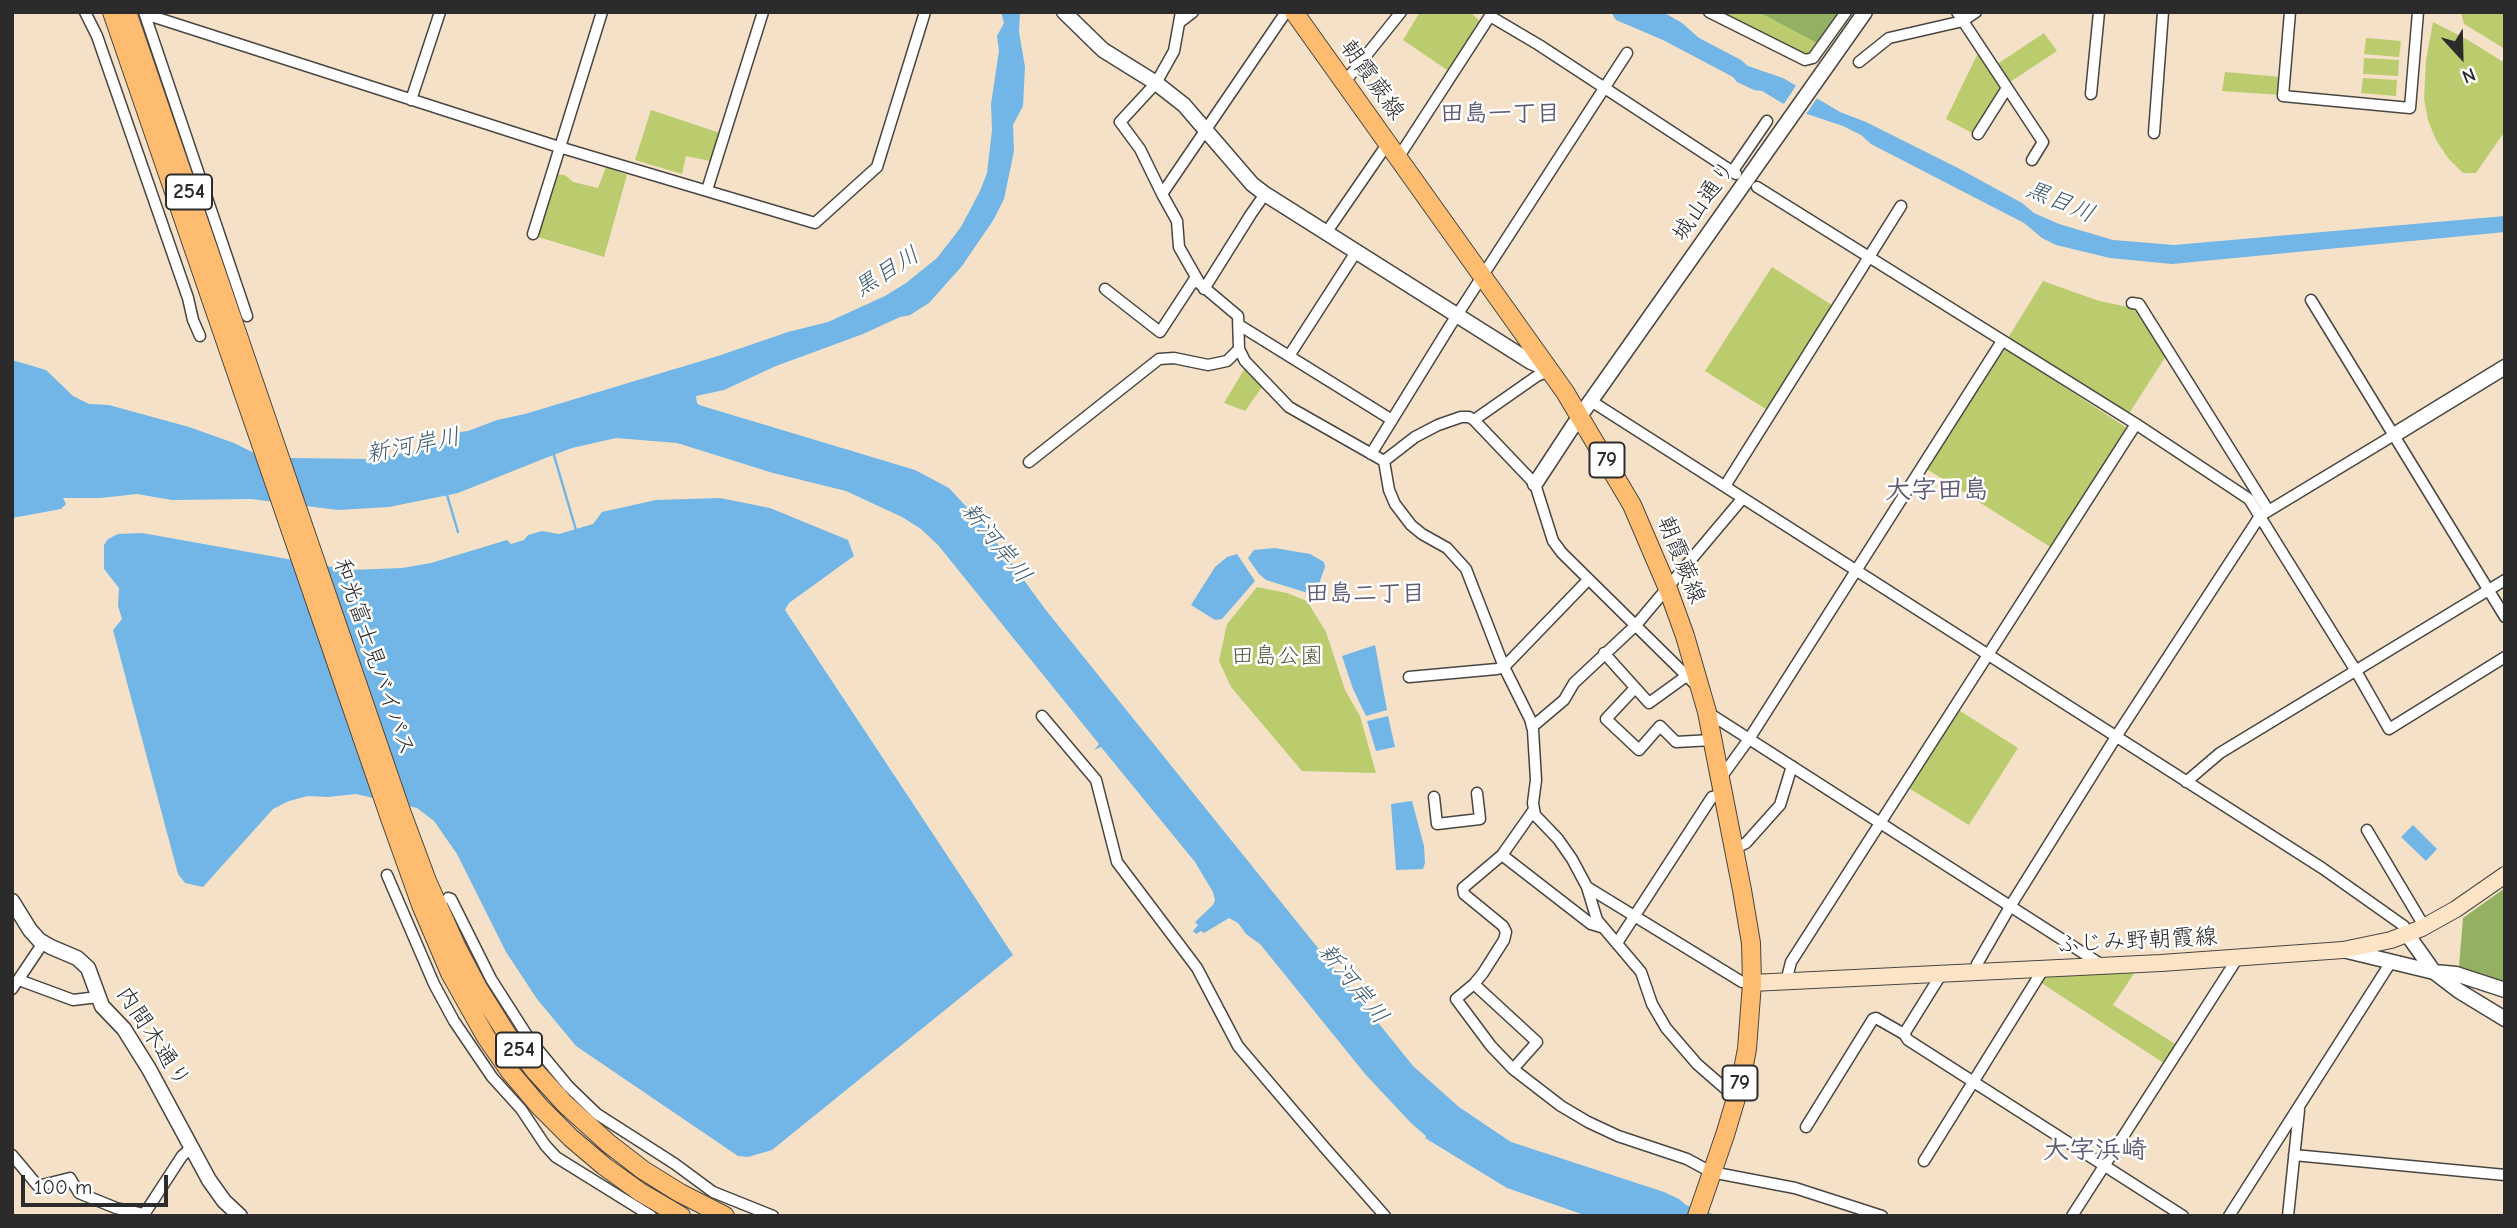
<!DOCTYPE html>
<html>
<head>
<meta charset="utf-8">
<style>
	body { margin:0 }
	#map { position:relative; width:2517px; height:1228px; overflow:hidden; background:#f5e1c7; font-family:"Comic Neue",sans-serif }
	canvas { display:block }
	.frame { position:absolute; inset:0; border:14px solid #2b2b2b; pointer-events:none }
	.north { position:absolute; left:2426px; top:21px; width:70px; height:70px; -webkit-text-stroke:5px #fff; paint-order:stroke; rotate:158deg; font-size:19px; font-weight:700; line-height:28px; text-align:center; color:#2b2b2b }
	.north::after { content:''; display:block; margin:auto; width:24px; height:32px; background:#2b2b2b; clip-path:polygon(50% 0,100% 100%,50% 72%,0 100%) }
	.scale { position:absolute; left:21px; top:1175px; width:147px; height:32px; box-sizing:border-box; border:4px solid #2b2b2b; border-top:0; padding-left:9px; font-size:21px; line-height:24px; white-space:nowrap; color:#2b2b2b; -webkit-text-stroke:5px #fff; paint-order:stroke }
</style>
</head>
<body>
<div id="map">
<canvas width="2517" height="1228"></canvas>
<div class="frame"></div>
<div class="north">N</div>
<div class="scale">100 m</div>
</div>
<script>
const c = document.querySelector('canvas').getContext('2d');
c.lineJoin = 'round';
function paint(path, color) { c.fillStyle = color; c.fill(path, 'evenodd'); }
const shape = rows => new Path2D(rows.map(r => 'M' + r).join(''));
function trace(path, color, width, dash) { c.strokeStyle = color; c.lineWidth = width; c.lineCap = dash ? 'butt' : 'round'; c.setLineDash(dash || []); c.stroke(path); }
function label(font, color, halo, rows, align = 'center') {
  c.font = font + ' "Comic Neue","Klee One",sans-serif'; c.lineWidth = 5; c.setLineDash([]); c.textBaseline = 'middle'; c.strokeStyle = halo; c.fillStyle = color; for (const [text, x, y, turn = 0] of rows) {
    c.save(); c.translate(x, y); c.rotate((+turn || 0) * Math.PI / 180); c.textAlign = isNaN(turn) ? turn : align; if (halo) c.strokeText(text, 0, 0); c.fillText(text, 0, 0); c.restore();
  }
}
paint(shape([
	[1420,12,1470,12,1481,22,1450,72,1403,40],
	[1719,12,1843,12,1812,56,1804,58],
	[2461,12,2505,12,2505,49,2464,24],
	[2433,22,2468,40,2505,63,2505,131,2476,173,2463,173,2448,158,2436,140,2428,120,2424,99,2426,60],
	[2044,33,2057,51,2007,84,1996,65],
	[2366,38,2401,41,2399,57,2364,54],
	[1978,53,2001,87,1972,133,1946,119],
	[2364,58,2399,60,2398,76,2363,74],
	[2225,72,2282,77,2281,95,2222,91],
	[2363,78,2397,80,2396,96,2361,93],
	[651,110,720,133,710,161,686,156,682,174,635,160],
	[606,167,627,175,604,257,535,236,555,174,565,175,573,182,598,188],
	[1772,267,1835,307,1769,411,1705,371],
	[2043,281,2099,301,2134,308,2166,356,2128,415,2008,338],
	[2003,347,2127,428,2052,548,1925,468],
	[1245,368,1263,386,1245,411,1224,403],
	[1257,587,1287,593,1307,601,1326,632,1345,690,1360,716,1376,773,1302,771,1231,687,1219,661,1227,624],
	[1957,709,2018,748,1969,825,1907,787],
	[2135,972,2113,1005,2177,1045,2165,1064,2040,982,2043,976]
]), '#bbcc6f');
paint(shape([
	[1759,12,1840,12,1817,43],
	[2505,888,2505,983,2460,969,2459,966,2463,918]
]), '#94b062');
paint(shape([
	[1001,12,1020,12,1019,32,1025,67,1023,106,1013,125,1014,151,1004,199,994,219,962,266,929,303,910,315,900,317,863,334,776,366,724,390,696,396,697,403,699,405,915,470,949,488,986,528,1045,609,1413,1066,1459,1107,1511,1142,1664,1192,1679,1199,1686,1205,1713,1214,1729,1216,1587,1216,1507,1188,1425,1138,1426,1136,1411,1123,1366,1075,1260,944,1246,934,1238,923,1229,918,1204,933,1201,931,1196,934,1193,931,1198,925,1195,922,1213,905,1215,900,1213,892,1195,862,1101,747,1094,750,1099,744,938,545,921,529,902,517,846,491,773,473,677,443,616,438,572,448,543,459,458,493,389,507,338,510,251,499,172,500,137,494,100,498,63,498,66,504,61,509,12,518,12,360,46,370,73,396,89,404,109,405,189,427,234,443,254,453,288,458,373,459,437,446,437,444,453,433,468,431,497,420,525,414,718,356,788,332,828,322,885,296,906,283,937,258,961,227,980,191,987,173,992,130,991,104,999,51,997,36,1004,23],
	[1611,12,1663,12,1682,23,1699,38,1741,60,1748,66,1783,78,1840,112,1866,122,1958,168,2022,203,2034,213,2059,224,2113,240,2174,245,2505,216,2505,232,2172,264,2110,258,2056,245,2042,238,2024,223,1871,144,1861,135,1843,126,1807,114,1782,103,1762,91,1754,90,1737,82,1733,77,1663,40,1616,20],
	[720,498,770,508,848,540,854,556,789,603,785,610,1013,955,772,1150,748,1157,738,1156,576,1046,537,999,506,952,457,854,434,821,417,808,356,794,328,797,308,796,289,801,273,809,203,887,185,883,178,874,113,630,122,619,118,606,119,588,104,569,104,545,108,539,118,534,142,533,349,570,402,568,431,563,507,540,511,544,524,540,528,535,542,531,559,534,593,524,602,512,656,500],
	[1275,548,1310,554,1324,562,1325,567,1316,592,1311,594,1266,580,1259,574,1248,558,1254,550],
	[1237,554,1255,581,1222,619,1215,620,1191,605,1215,567,1227,557],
	[1375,645,1387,710,1366,716,1353,689,1342,656],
	[1388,716,1395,747,1376,751,1367,721],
	[1412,801,1424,846,1425,863,1423,869,1396,870,1391,804],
	[2413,825,2437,849,2426,861,2401,837]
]), '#71b6e7');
paint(shape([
	[1797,84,1818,97,1804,117,1782,107]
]), '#f5e1c7');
trace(shape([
	[553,452,576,530],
	[447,495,458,532]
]), '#71b6e7', 2.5);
const minor = shape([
	[85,12,97,36,188,298,193,320,200,336],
	[144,12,247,316],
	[1286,12,1162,194,1177,221,1179,247,1200,284,1238,316,1239,349,1245,361,1289,407,1384,461,1389,490,1395,504,1411,525,1422,534,1447,548,1466,569,1504,667,1530,719,1533,730,1536,780,1533,803,1535,815,1558,839,1572,859,1587,887,1597,920,1641,972,1652,1004,1666,1028,1697,1064,1736,1098],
	[1709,12,1805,60,1813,58,1846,12],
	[1957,12,2043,142,2032,160],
	[2290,12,2283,96,2410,108,2418,12],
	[145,14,559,147,815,223,877,167,925,12],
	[1180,22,1193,12],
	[1859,62,1889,38,1963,21,1976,12],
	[1344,83,1401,12],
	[2091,94,2099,12],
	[411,100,440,12],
	[2154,133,2163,12],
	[1978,134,2007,88],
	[1398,158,1490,16,1539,45,1736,174],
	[1732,172,1767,121],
	[1757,187,2136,424,2249,499,2356,671,2389,729,2505,657],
	[707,190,763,12],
	[1162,194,1140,149,1120,122,1156,83,1174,51,1181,12],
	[1326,233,1388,143],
	[533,234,602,12],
	[1105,289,1160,332,1196,277],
	[1204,289,1251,214,1265,194],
	[2311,300,2505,617],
	[2132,303,2139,304,2268,510],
	[1239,325,1392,420],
	[1289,356,1356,252],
	[1591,401,2322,868,2404,926,2407,934],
	[1474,420,1537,376,1551,370],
	[1371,454,1450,326,1627,53],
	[1384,461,1415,437,1438,425,1461,417,1469,417,1474,420,1535,484,1553,541,1562,553,1699,688],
	[1029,462,1159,359,1174,358,1208,365,1227,361,1239,349],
	[1725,486,1901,206],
	[1604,653,1649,703,1685,677],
	[1409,677,1497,669,1504,667,1588,580],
	[1635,688,1606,719,1639,750,1660,726,1676,742,1712,740],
	[1707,712,2102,965],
	[1042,716,1096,780,1117,862,1197,968,1238,1046,1325,1148,1385,1216],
	[1532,727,1564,700,1574,683,1636,625,1742,499],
	[1720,779,1749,739,2002,341],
	[2186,782,2220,753,2505,580],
	[1434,797,1437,824,1480,819,1477,793],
	[1533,811,1502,855,1463,888,1464,894,1503,926,1506,932,1504,940,1483,973,1474,984,1456,999,1491,1046,1513,1069,1561,1106,1588,1122,1618,1136,1687,1159,1711,1172,1795,1188,1882,1216],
	[2367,830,2421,921,2422,928],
	[1734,849,1746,843,1780,805,1792,766],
	[1502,855,1591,924,1601,927],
	[387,875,434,984,454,1021,492,1077,521,1109,545,1145,556,1157,651,1216],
	[1587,887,1742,982,1752,983],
	[448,898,451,899,491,979,530,1040,568,1086,597,1114,675,1164,713,1192,773,1216],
	[1617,943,1712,797,1723,794],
	[1976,971,1977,964,2011,905,2121,729,2260,516,2394,435],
	[19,980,73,1000,98,997],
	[1786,982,1791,962,2136,424],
	[1474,984,1537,1042,1513,1069],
	[12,989,43,943],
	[1904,1034,1908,1040,2183,1216],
	[1806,1127,1873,1019,1876,1018,1904,1034,1942,973],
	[12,1155,38,1186,70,1178,79,1193,116,1208,143,1214],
	[2294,1155,2505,1175],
	[1924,1161,2044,968],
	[143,1216,182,1156,190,1149],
	[2072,1216,2237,959],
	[2229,1216,2391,962],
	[2288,1216,2299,1110]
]);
const tertiary = shape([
	[1064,12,1103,50,1156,83,1184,105,1252,184,1265,194,1531,362,1550,370],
	[2394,435,2505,367],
	[1535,484,1573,426,1865,12],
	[12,901,30,930,39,940,51,947,77,958,88,968,102,1006,124,1029,149,1069,209,1180,224,1201,240,1216],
	[2407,934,2434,972,2459,991,2505,1019],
	[2343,950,2434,972,2456,974,2505,990]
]);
const secondary = shape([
	[1752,983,2161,963,2343,950,2391,940,2422,928,2456,909,2505,875]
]);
const primary = shape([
	[1294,12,1565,392,1632,505,1668,589,1685,636,1707,712,1742,890,1751,943,1752,983,1747,1049,1740,1085,1725,1135,1697,1216]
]);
const trunk = shape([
	[112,12,391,821,421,905,450,973,486,1037,511,1073,540,1107,571,1138,604,1166,640,1192,681,1216],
	[127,12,401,811,427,881,457,948,478,988,508,1036,535,1071,565,1104,608,1143,643,1170,680,1193,725,1216]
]);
trace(minor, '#494642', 13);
trace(tertiary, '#494642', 17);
trace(secondary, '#494642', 18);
trace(primary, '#494642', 20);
trace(trunk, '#494642', 20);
trace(minor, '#fff', 10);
trace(tertiary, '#fff', 14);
trace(secondary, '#fee4c6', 16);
trace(primary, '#fdbc70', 18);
trace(trunk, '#fdbc70', 18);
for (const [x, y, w] of [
	[189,192,46],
	[1607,460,35],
	[519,1050,46],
	[1740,1083,35]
]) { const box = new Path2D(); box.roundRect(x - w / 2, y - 17.5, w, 35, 5); c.fillStyle = '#fff'; c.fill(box); trace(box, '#2b2b2b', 2); }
label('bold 21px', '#2b2b2b', null, [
	["254",189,192],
	["79",1607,460],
	["254",519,1050],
	["79",1740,1083]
]);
label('23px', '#2b2b2b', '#fff', [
	["朝霞蕨線",1372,80,54],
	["城山通り",1704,201,-55],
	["朝霞蕨線",1681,560,68],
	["和光富士見バイパス",374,657,71],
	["ふじみ野朝霞線",2137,941,-3],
	["内間木通り",153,1037,57]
]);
label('23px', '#565b3f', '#fff', [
	["田島公園",1277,656]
]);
label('bold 24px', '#5d5a72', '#fff', [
	["田島一丁目",1500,114],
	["田島二丁目",1365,594]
]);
label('italic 24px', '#445c6d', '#fff', [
	["黒目川",2060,202,23],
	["黒目川",887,272,-32],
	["新河岸川",413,446,-11],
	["新河岸川",996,543,51],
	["新河岸川",1353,984,51]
]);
label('bold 26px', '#5d5a72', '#fff', [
	["大字田島",1937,491],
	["大字浜崎",2095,1151]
]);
</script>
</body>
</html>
